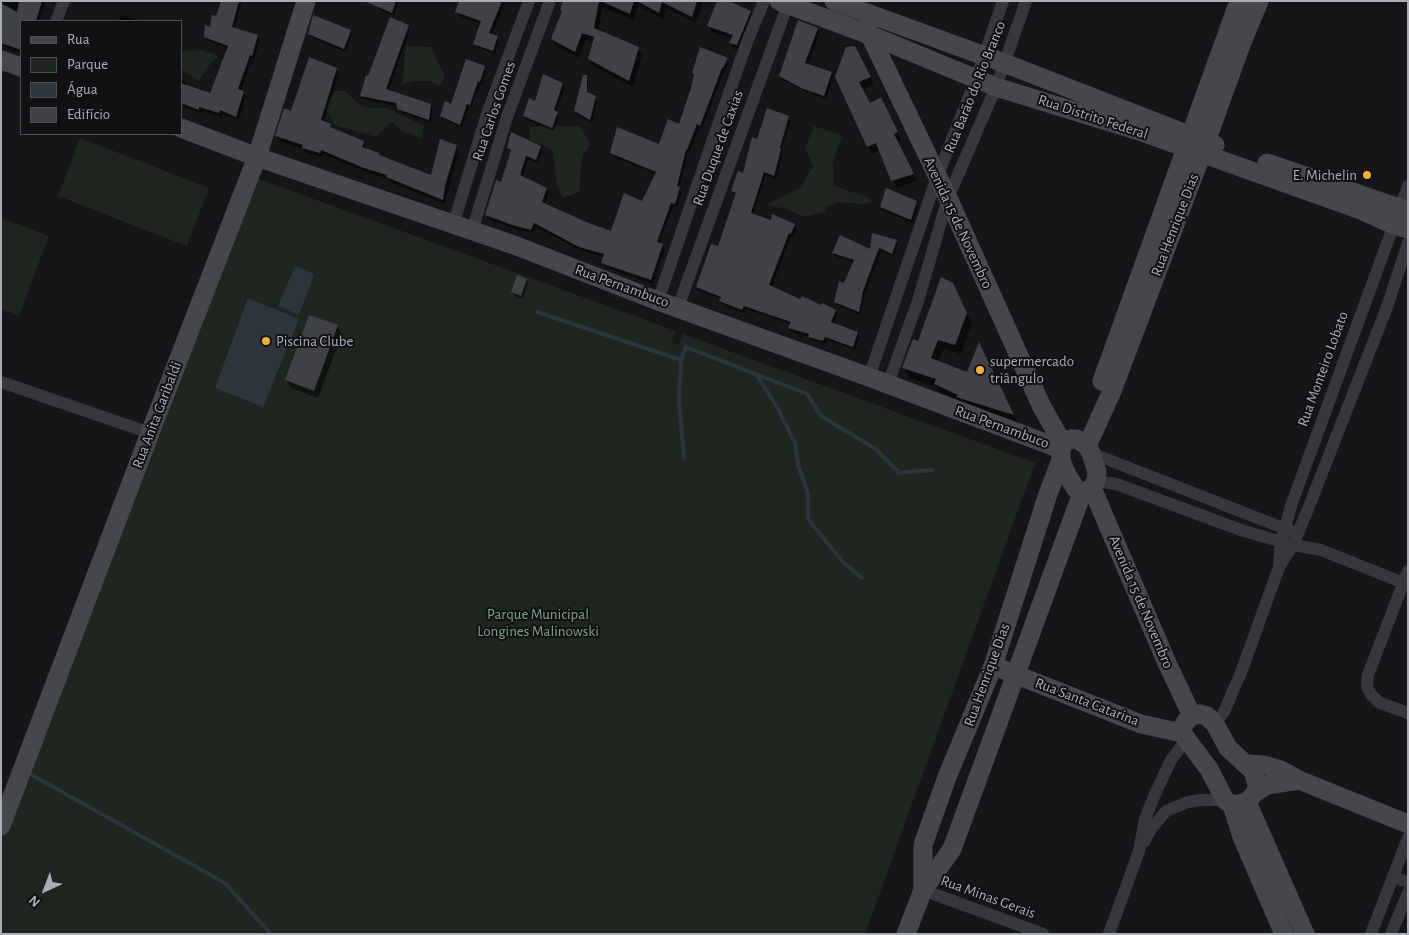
<!DOCTYPE html>
<html>
<head>
<meta charset="utf-8">
<style>
	body { margin:0 }
	#map { position:relative; width:1409px; height:935px; overflow:hidden; background:#161618; font-family:"Alegreya Sans",sans-serif }
	canvas { display:block }
	.frame { position:absolute; inset:0; border:2px solid #a8adb8; pointer-events:none }
	.legend { position:absolute; left:20px; top:20px; width:162px; height:115px; box-sizing:border-box; background:#111113; border:1px solid #4d4f55; margin:0; padding:6px 9px; list-style:none; font-size:15px; color:#a8adb8 }
	.legend li { display:flex; align-items:center; gap:10px; height:25px }
	.legend b { width:25px; border:1px solid #4d4f55 }
	.north { position:absolute; left:20px; top:865px; width:50px; height:50px; -webkit-text-stroke:4px #111113; paint-order:stroke; rotate:223deg; font-size:14px; font-weight:700; line-height:20px; text-align:center; color:#a8adb8 }
	.north::after { content:''; display:block; margin:auto; width:18px; height:22px; background:#a8adb8; clip-path:polygon(50% 0,100% 100%,50% 72%,0 100%) }
</style>
</head>
<body>
<div id="map">
<canvas width="1409" height="935"></canvas>
<div class="frame"></div>
<ul class="legend">
<li><b style="height:6px;background:#45474d"></b>Rua</li>
<li><b style="height:14px;background:#1e261f"></b>Parque</li>
<li><b style="height:14px;background:#2c353c"></b>Água</li>
<li><b style="height:14px;background:#404145"></b>Edifício</li>
</ul>
<div class="north">N</div>
</div>
<script>
const c = document.querySelector('canvas').getContext('2d');
c.lineJoin = 'round';
function paint(path, color) { c.fillStyle = color; c.fill(path, 'evenodd'); }
const shape = rows => new Path2D(rows.map(r => 'M' + r).join(''));
function trace(path, color, width, dash) { c.strokeStyle = color; c.lineWidth = width; c.lineCap = dash ? 'butt' : 'round'; c.setLineDash(dash || []); c.stroke(path); }
function label(font, color, halo, rows, align = 'center') {
  c.font = font + ' "Alegreya Sans",sans-serif'; c.lineWidth = 4; c.setLineDash([]); c.textBaseline = 'middle'; c.strokeStyle = halo; c.fillStyle = color; for (const [text, x, y, turn = 0] of rows) {
    c.save(); c.translate(x, y); c.rotate((+turn || 0) * Math.PI / 180); c.textAlign = isNaN(turn) ? turn : align; if (halo) c.strokeText(text, 0, 0); c.fillText(text, 0, 0); c.restore();
  }
}
paint(shape([
	[406,46,431,47,445,77,439,87,430,81,414,81,402,84],
	[202,50,218,56,210,64,199,81,181,69,181,51],
	[336,91,345,91,360,105,373,108,387,108,424,126,422,138,402,131,392,122,385,127,377,137,336,126,324,107],
	[581,126,590,145,583,154,581,166,579,192,563,198,557,185,552,149,529,140,530,127],
	[814,126,842,135,833,162,834,186,865,196,872,201,866,204,838,202,827,206,824,212,804,217,787,209,766,205,800,188,813,167,805,148],
	[80,138,209,188,187,246,58,196],
	[256,178,676,331,672,342,675,344,679,345,683,334,1035,463,865,934,1,934,1,837,40,731],
	[1,218,49,236,19,316,1,309]
]), '#1e261f');
paint(shape([
	[295,266,314,274,299,315,278,306],
	[248,298,299,319,263,407,215,388]
]), '#2c353c');
paint(shape([
	[1,1,46,1,40,19,42,21,21,21,21,53,1,46],
	[222,1,242,1,234,29,257,36,260,40,254,60,252,59,241,91,246,96,239,120,223,114,221,117,202,111,201,113,184,107,181,99,181,78,184,80,187,84,186,86,210,95,228,49,208,41,205,36,217,17],
	[363,1,399,1,394,16,381,11,379,7],
	[460,1,506,1,492,35,497,37,499,40,495,54,477,47,474,44,481,24,459,16,457,12],
	[564,1,703,1,703,2,696,23,666,8,663,19,638,6,634,20,602,7,599,31,638,48,642,55,633,87,593,66,589,59,594,42,586,40,579,58,557,47,553,39,563,12],
	[750,12,754,18,740,51,734,49,731,43,732,39,712,32,708,26],
	[121,15,142,21,143,21,119,21],
	[408,26,410,30,388,92,430,105,433,109,431,123,400,112,398,106,363,99,361,96,368,77],
	[817,29,820,32,808,65,832,73,834,76,826,99,804,91,782,80,780,76],
	[350,31,352,34,346,52,311,37,309,34],
	[859,54,874,84,862,90,870,104,884,105,901,140,897,142,917,181,897,188,880,150,872,154,868,147,836,76],
	[727,59,729,63,725,72,724,71,702,129,699,128,689,154,688,153,679,189,682,192,677,207,673,206,659,244,663,245,665,250,653,284,604,267,602,263,604,257,582,251,536,227,533,233,515,229,489,219,487,215,502,184,511,153,508,148,540,147,542,151,538,163,528,159,523,177,547,189,549,193,545,203,585,223,612,233,643,202,656,174,614,157,612,152,660,145,679,126,695,76,693,73],
	[484,67,486,71,482,85,480,84,471,108,469,107,462,128,444,119,441,116],
	[336,69,339,74,323,123,330,125,332,129,363,142,366,147,365,149,380,157,432,177,456,146,459,151,445,204,390,182,389,179,368,173,323,154,322,157,306,153,304,149,279,141,277,136,292,112],
	[544,75,563,84,565,88,556,112,559,116,554,131,526,120,524,116,536,103],
	[586,76,588,80,588,94,595,97,597,101,592,123,577,115,575,111],
	[788,117,791,121,781,151,783,153,776,179,766,175,753,215,772,221,795,225,797,228,793,237,791,236,772,287,801,300,822,307,823,305,836,311,838,315,834,324,858,333,860,337,855,350,827,340,825,344,812,340,809,337,791,332,789,328,791,324,746,309,744,313,723,305,721,301,722,299,699,291,697,287,718,248,737,196,732,191,744,174,758,141],
	[916,202,918,206,913,223,883,211,881,207],
	[896,241,898,245,894,257,881,251,865,295,860,315,837,305,835,302,845,284,854,263,835,256,833,253,871,251],
	[526,280,528,283,523,299,515,296,512,292],
	[958,294,972,323,961,354,944,349,938,362,968,373,984,353,1018,424,941,394,937,387,909,378,904,368,918,343],
	[337,326,342,334,318,398,291,388,286,380]
]), '#0007');
trace(shape([
	[537,312,681,360],
	[757,375,777,407,795,443,798,465,808,493,808,519,842,561,862,578],
	[684,458,679,400,681,360,686,347,807,394,821,416,877,450,899,473,932,470],
	[32,775,225,883,271,934]
]), '#2c353c', 4);
paint(shape([
	[19,1,42,1,36,21,21,21,21,50,1,43,1,3,17,12],
	[221,1,239,1,232,27,258,35,252,56,250,55,238,89,244,91,236,117,220,110,219,113,199,107,199,110,181,103,181,83,210,93,228,46,204,37,205,25,210,27,212,15,216,16],
	[364,1,396,1,392,13],
	[459,1,502,1,489,33,498,36,493,51,473,44,481,21,455,12],
	[563,1,599,1,594,28,639,47,629,81,588,59,594,37,582,33,575,52,551,39,562,11,560,10],
	[601,1,634,1,630,14],
	[637,1,697,1,692,17,662,2,659,13],
	[717,1,729,1,751,11,737,45,729,43,733,35,707,26],
	[313,15,351,30,344,49,308,34],
	[390,17,409,25,386,89,431,104,429,120,397,109,396,103,360,96,366,75,368,76],
	[798,20,818,28,805,63,832,72,824,96,801,88,779,76],
	[855,46,871,77,859,82,870,103,881,97,898,132,894,134,914,174,891,181,876,143,867,147,835,77,846,47],
	[700,47,728,58,723,68,722,68,700,126,697,124,687,150,686,150,677,186,680,187,675,204,671,203,657,242,663,244,651,280,601,263,604,254,579,247,534,223,531,230,512,225,485,215,496,180,501,182,511,150,507,148,511,132,541,146,536,160,526,156,520,175,547,188,542,202,586,222,611,231,624,193,642,201,656,172,610,153,617,127,659,144,668,119,679,124,691,88,694,74,692,73],
	[309,57,337,68,321,120,331,124,330,127,364,141,362,147,379,153,379,155,431,175,440,139,457,145,445,186,443,200,386,177,387,175,364,168,321,150,320,153,302,148,303,145,275,136,284,108,291,111],
	[466,59,485,66,480,82,478,81,470,105,467,104,460,125,440,116,445,101,451,104],
	[543,74,563,83,554,110,558,112,552,128,523,116,529,98,535,101],
	[583,75,587,75,587,92,596,96,590,120,574,111],
	[767,108,789,116,780,148,781,149,774,176,764,172,751,213,771,220,772,214,795,224,791,234,789,233,769,285,800,299,802,296,821,305,822,303,836,310,831,322,858,332,853,347,825,337,823,341,808,337,809,334,788,328,791,322,744,306,742,310,719,301,721,297,696,287,711,244,718,246,736,193,731,191,738,171,743,173,752,137,757,139],
	[886,188,917,201,911,220,880,207],
	[872,233,897,240,892,254,879,248,863,291,859,312,834,302,839,281,844,283,854,260,832,253,840,235,870,249],
	[517,275,527,279,521,296,511,292],
	[941,277,953,283,967,313,955,345,938,340,931,358,967,372,979,342,1014,415,956,397,958,395,934,384,936,379,902,368,913,339,918,341],
	[309,315,338,325,314,391,285,380]
]), '#404145');
trace(shape([
	[56,21,64,1],
	[453,225,488,111,529,1],
	[472,231,507,117,550,1],
	[658,301,712,142,747,42,764,1],
	[678,307,789,1],
	[869,377,937,177,976,79,1003,1],
	[1,382,150,433],
	[888,384,918,301,948,198,996,87,1026,1],
	[1091,453,1291,531],
	[1096,481,1116,484,1244,531,1293,545,1321,550,1404,583],
	[1279,564,1281,542,1292,503,1408,186],
	[1408,571,1368,675,1367,687,1372,696,1380,703,1408,713],
	[1215,724,1224,712,1242,670,1279,567,1293,545,1308,509,1387,307,1408,243],
	[1144,842,1151,829,1166,811,1188,802,1201,800,1225,800],
	[1393,877,1408,882],
	[923,890,1043,934],
	[1109,934,1139,851,1145,819,1155,794,1171,760,1186,740],
	[1371,934,1408,838],
	[1391,934,1408,893]
]), '#37383d', 12);
trace(shape([
	[779,1,870,35,996,87,1142,132,1361,210,1394,225,1408,229],
	[834,1,1004,63,1215,145],
	[867,29,948,198,1042,407,1063,444],
	[1,60,21,67],
	[181,128,257,157,514,245,658,301,869,377,1061,449],
	[1267,163,1408,211],
	[1102,381,1239,1],
	[1071,439,1077,439,1087,446,1091,453,1097,472,1096,481,1092,488,1082,493,1076,489,1067,475,1061,460,1061,449,1063,444,1071,439],
	[1087,446,1112,391,1202,153,1242,42,1259,1],
	[1092,488,1167,663,1192,716],
	[1004,670,1141,724,1182,733],
	[1200,714,1207,716,1215,724,1228,748,1253,771,1257,785,1256,792,1247,802,1232,805,1225,800,1209,769,1182,733,1183,727,1186,721,1192,716,1200,714],
	[1246,764,1264,765,1281,770,1299,780,1408,824],
	[1256,792,1267,785,1299,780],
	[1247,802,1305,934],
	[1232,805,1242,837,1284,934],
	[1,826,150,433,257,157,306,1],
	[923,890,923,845,947,777,993,666,1048,494,1061,460],
	[906,934,923,890,952,849,1082,493]
]), '#45474d', 19);
for (const [x, y, r, color] of [
	[1367,175,5,"#f2b134"],
	[266,341,5,"#f2b134"],
	[980,370,5,"#f2b134"]
]) { const dot = new Path2D(); dot.arc(x, y, r, 0, 2 * Math.PI); c.fillStyle = color; c.fill(dot); trace(dot, '#111113', 2); }
label('15px', '#a8adb8', '#111113', [
	["Rua Barão do Rio Branco",975,87,-68],
	["Rua Carlos Gomes",494,111,-71],
	["Rua Distrito Federal",1093,117,18],
	["Rua Duque de Caxias",718,148,-70],
	["Avenida 15 de Novembro",958,223,65],
	["Rua Henrique Dias",1175,225,-69],
	["Rua Pernambuco",622,286,20],
	["Rua Monteiro Lobato",1323,369,-70],
	["Rua Anita Garibaldi",157,415,-69],
	["Rua Pernambuco",1002,427,20],
	["Avenida 15 de Novembro",1141,602,67],
	["Rua Henrique Dias",987,675,-70],
	["Rua Santa Catarina",1087,702,21],
	["Rua Minas Gerais",988,897,20]
]);
label('15px', '#a8adb8', '#111113', [
	["E. Michelin",1357,175,"right"],
	["Piscina Clube",276,341],
	["supermercado",990,361],
	["triângulo",990,378]
], 'left');
label('15px', '#7fa381', '#111113', [
	["Parque Municipal",538,614],
	["Longines Malinowski",538,631]
]);
</script>
</body>
</html>
